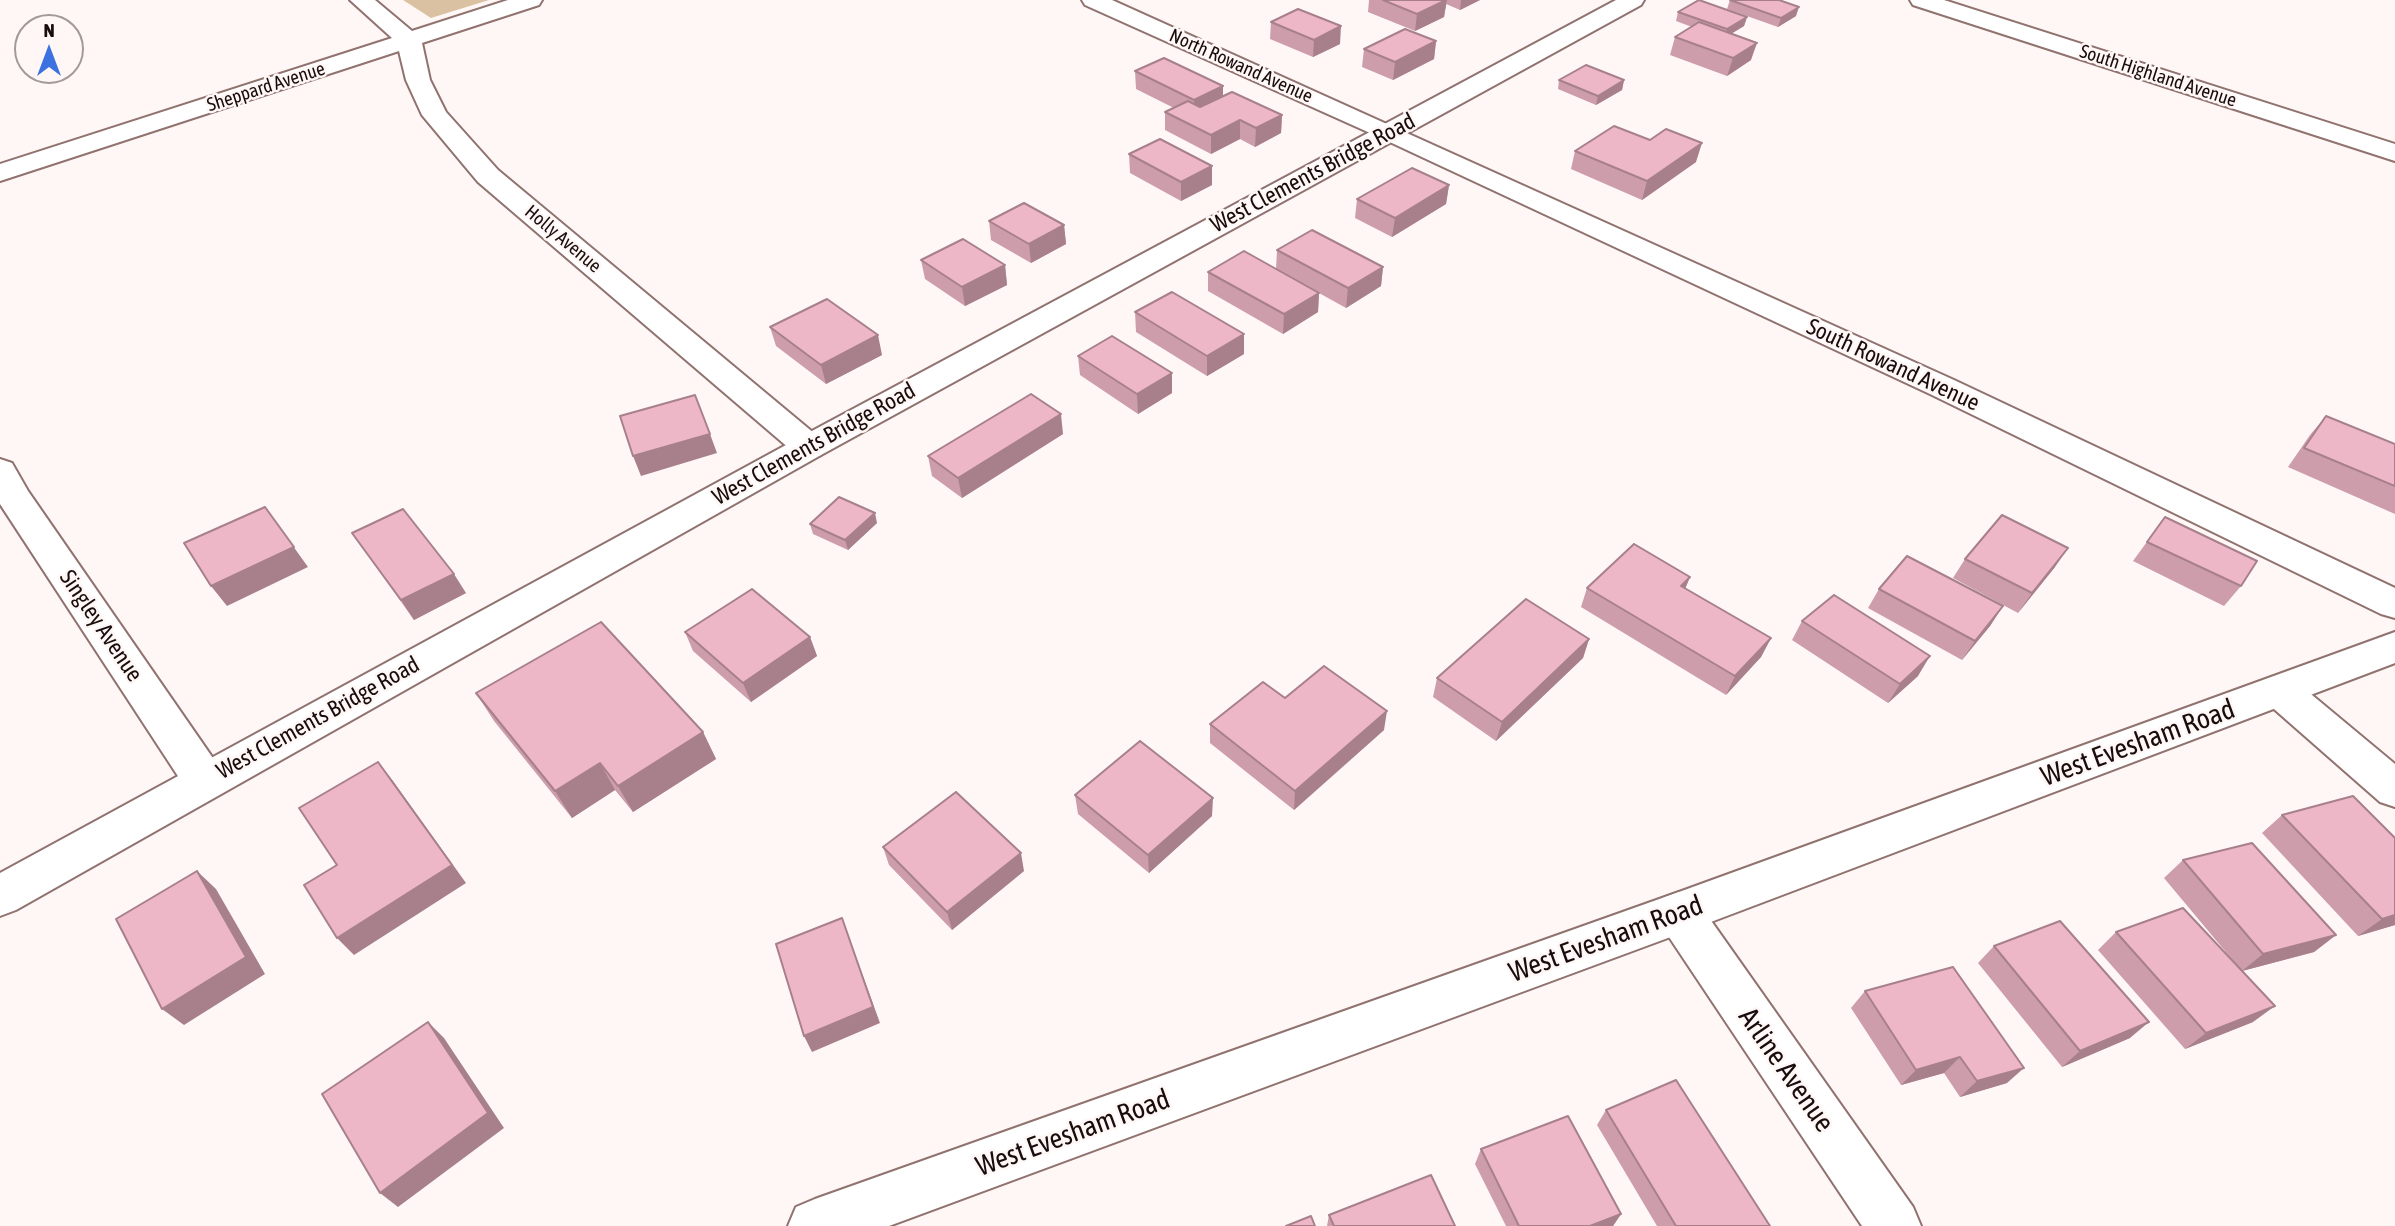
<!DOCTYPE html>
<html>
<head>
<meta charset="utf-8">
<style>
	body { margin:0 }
	#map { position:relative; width:2395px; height:1226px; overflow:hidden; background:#fef7f6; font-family:"Asap Condensed",sans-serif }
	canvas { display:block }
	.north { position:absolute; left:14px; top:14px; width:70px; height:70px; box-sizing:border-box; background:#fef7f6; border:2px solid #a29998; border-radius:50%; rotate:0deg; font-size:19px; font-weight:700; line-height:28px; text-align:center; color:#180d0c }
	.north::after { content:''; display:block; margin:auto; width:24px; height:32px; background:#3b71e1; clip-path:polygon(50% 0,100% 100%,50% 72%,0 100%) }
</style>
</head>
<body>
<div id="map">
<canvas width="2395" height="1226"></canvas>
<div class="north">N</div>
</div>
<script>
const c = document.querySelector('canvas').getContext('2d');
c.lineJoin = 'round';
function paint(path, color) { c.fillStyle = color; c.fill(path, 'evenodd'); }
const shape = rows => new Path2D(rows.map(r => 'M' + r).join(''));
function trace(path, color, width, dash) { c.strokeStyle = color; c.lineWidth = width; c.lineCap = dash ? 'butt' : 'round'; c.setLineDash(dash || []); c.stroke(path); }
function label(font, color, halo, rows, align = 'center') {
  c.font = font + ' "Asap Condensed",sans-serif'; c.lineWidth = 5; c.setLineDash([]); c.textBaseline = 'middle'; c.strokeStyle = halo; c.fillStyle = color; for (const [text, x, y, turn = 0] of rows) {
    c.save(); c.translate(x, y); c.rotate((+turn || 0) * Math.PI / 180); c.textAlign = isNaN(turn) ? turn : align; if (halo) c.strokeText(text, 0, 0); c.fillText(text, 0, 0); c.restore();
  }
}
paint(shape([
	[403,0,489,0,431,18]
]), '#dac1a1');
const street = shape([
	[350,0,375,0,412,31,508,0,542,0,539,5,422,43,430,80,446,112,498,170,821,439,826,447,821,455,809,458,797,455,478,182,422,115,406,80,399,51,0,181,0,164,392,38,350,0],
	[1082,0,1112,0,1954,380,2395,588,2395,618,2381,614,1930,394,1379,137,1085,5,1082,0],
	[1910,0,1944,0,2395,144,2395,161,1913,5,1910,0],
	[0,459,12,463,28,491,219,767,225,780,219,793,204,798,189,793,0,504,0,459],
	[2280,675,2294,680,2395,764,2395,807,2380,802,2266,702,2260,691,2266,680,2280,675],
	[1679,892,1695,898,1913,1207,1921,1226,1862,1226,1663,928,1656,913,1663,898,1679,892]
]);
const primary = shape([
	[1616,0,1644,0,1641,5,821,455,16,910,0,916,0,873,797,439,1616,0],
	[2395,632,2395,663,1695,928,889,1226,788,1226,796,1207,815,1199,1679,892,2395,632]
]);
trace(street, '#90726f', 4);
trace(primary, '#90726f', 4);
paint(street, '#fff');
paint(primary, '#fff');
paint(shape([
	[1369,0,1480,0,1460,10,1446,4,1444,17,1415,31,1368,12],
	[1730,0,1796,16,1778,27,1727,9],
	[1678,12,1747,17,1744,26,1731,34,1751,60,1727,76,1670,55,1675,37,1692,27,1676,21],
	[1271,22,1340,44,1313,57,1270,39],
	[1436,41,1434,59,1393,80,1362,67,1364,49],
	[1135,71,1223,86,1223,96,1282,115,1281,133,1255,147,1240,139,1211,154,1165,130,1165,112,1174,108,1136,89],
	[1559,80,1624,80,1622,90,1596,105,1558,89],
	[1575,151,1696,162,1642,200,1571,169],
	[1129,154,1212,185,1181,201,1130,173],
	[1449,185,1446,204,1392,237,1355,218,1357,199],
	[989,221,1064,225,1066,244,1031,263,991,240],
	[1277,250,1383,267,1381,286,1346,308,1319,293,1318,312,1283,334,1208,291,1208,272,1276,269],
	[921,260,1005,265,1007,285,965,306,925,279],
	[1135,312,1244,334,1244,354,1207,376,1136,332],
	[770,327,882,355,826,384,776,346],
	[1078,356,1172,373,1172,393,1138,414,1080,375],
	[2326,416,2395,444,2395,514,2288,467,2310,435],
	[1063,434,962,498,932,476,928,456],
	[2165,517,2241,586,2224,606,2133,561],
	[877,523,848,550,813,534,810,524],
	[352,533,466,593,414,620],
	[1965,559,2055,567,2018,613,1953,578],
	[1690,577,1685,589,1771,638,1761,657,1726,695,1581,607,1587,588],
	[1879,589,2003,606,1990,626,1962,660,1868,608],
	[1802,621,1918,676,1888,703,1792,640],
	[685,632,810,637,817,656,751,702,693,651],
	[1589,639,1583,658,1496,741,1433,697,1437,678],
	[476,693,703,732,716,759,633,812,615,790,572,818,494,721],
	[1285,698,1384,730,1294,810,1210,743,1210,724],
	[1075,795,1212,816,1149,873,1078,814],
	[2282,815,2395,925,2358,936,2262,833],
	[883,847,1024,871,952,930,889,865],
	[2183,860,2336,935,2314,952,2242,971,2253,1022,2185,1049,2098,950,2116,932,2240,969,2164,878],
	[1994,946,2130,1038,2062,1067,1978,963],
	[1865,991,2007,1083,1960,1097,1944,1073,1901,1085,1851,1008],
	[1606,1110,1770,1226,1657,1226,1597,1125],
	[1481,1149,1621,1214,1613,1226,1506,1226,1475,1164],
	[1329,1215,1455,1226,1327,1226]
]), '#cd9dab');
paint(shape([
	[1447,0,1444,17,1415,31,1417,14],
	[1461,0,1480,0,1460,10],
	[1799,7,1796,16,1778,27,1781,18],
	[1747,17,1744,26,1724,38,1727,29],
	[1341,26,1340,44,1313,57,1314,40],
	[1436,41,1434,59,1393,80,1395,62],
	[1757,43,1751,60,1727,76,1733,58],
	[1624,80,1622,90,1596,105,1598,96],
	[1223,86,1223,104,1194,118,1194,100],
	[1282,115,1281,133,1255,147,1256,128],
	[1240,120,1240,139,1211,154,1211,135],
	[1702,143,1696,162,1642,200,1647,181],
	[1212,166,1212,185,1181,201,1181,182],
	[1449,185,1446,204,1392,237,1395,218],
	[1064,225,1066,244,1031,263,1029,244],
	[1005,265,1007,285,965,306,962,287],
	[1383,267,1381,286,1346,308,1348,288],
	[1319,293,1318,312,1283,334,1284,314],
	[1244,334,1244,354,1207,376,1207,356],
	[878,335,882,355,826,384,821,365],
	[1172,373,1172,393,1138,414,1137,394],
	[1061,414,1063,434,962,498,958,478],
	[710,434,717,453,641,476,633,456],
	[265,507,308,567,227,606,211,586],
	[875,513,877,523,848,550,845,540],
	[2068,548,2055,567,2018,613,2032,593],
	[454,574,466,593,414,620,401,600],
	[1690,577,1682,596,1681,586],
	[2003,606,1990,626,1962,660,1975,641],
	[810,637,817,656,751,702,743,683],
	[1771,638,1761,657,1726,695,1735,676],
	[1589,639,1583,658,1496,741,1502,722],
	[1930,656,1918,676,1888,703,1900,684],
	[1387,711,1384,730,1294,810,1295,791],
	[703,732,716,759,633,812,618,786],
	[378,762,393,781,466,883,354,955,337,938],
	[600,763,615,790,572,818,555,791],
	[1213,798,1212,816,1149,873,1148,855],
	[1021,853,1024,871,952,930,947,912],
	[197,871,216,889,265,974,184,1025,162,1009],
	[2395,915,2395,925,2358,936,2382,919],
	[842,918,880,1023,812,1052,804,1036],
	[2336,935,2314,952,2242,971,2263,954],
	[2275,1006,2253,1022,2185,1049,2206,1033],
	[428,1022,444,1038,504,1128,398,1207,380,1193],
	[2149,1022,2130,1038,2062,1067,2080,1051],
	[1960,1057,1944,1073,1901,1085,1916,1070],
	[2024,1068,2007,1083,1960,1097,1977,1081],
	[1621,1214,1613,1226,1590,1226]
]), '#a7808b');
const building = shape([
	[1383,0,1446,0,1417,14,1383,0],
	[1699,0,1747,17,1727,29,1678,12,1699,0],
	[1730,0,1779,0,1799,7,1781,18,1730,0],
	[1298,9,1341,26,1314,40,1271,22,1298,9],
	[1699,22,1757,43,1733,58,1675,37,1699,22],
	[1405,29,1436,41,1395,62,1364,49,1405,29],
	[1164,58,1223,86,1194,100,1135,71,1164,58],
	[1586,65,1624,80,1598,96,1559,80,1586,65],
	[1232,92,1282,115,1256,128,1240,120,1211,135,1165,112,1188,101,1200,107,1232,92],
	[1614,126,1650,140,1666,129,1702,143,1647,181,1575,151,1614,126],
	[1160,139,1212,166,1181,182,1129,154,1160,139],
	[1412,168,1449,185,1395,218,1357,199,1412,168],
	[1024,203,1064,225,1029,244,989,221,1024,203],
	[1312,230,1383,267,1348,288,1277,250,1312,230],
	[963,239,1005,265,962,287,921,260,963,239],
	[1244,251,1319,293,1284,314,1208,272,1244,251],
	[1172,292,1244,334,1207,356,1135,312,1172,292],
	[827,299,878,335,821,365,770,327,827,299],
	[1112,336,1172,373,1137,394,1078,356,1112,336],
	[1031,394,1061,414,958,478,928,456,1031,394],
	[695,395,710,434,633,456,620,416,695,395],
	[2326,416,2395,444,2395,486,2304,448,2326,416],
	[839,497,875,513,845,540,810,524,839,497],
	[265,507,294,547,211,586,184,543,265,507],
	[403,509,454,574,401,600,352,533,403,509],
	[2002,515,2068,548,2032,593,1965,559,2002,515],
	[2165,517,2257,561,2241,586,2147,542,2165,517],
	[1634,544,1690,577,1681,586,1771,638,1735,676,1587,588,1634,544],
	[1907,556,2003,606,1975,641,1879,589,1907,556],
	[752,589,810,637,743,683,685,632,752,589],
	[1834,595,1930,656,1900,684,1802,621,1834,595],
	[1526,599,1589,639,1502,722,1437,678,1526,599],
	[601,622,703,732,618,786,600,763,555,791,476,693,601,622],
	[1324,666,1387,711,1295,791,1210,724,1263,682,1285,698,1324,666],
	[1140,741,1213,798,1148,855,1075,795,1140,741],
	[378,762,452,865,337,938,304,885,337,865,299,808,378,762],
	[956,792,1021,853,947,912,883,847,956,792],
	[2353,796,2395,838,2395,915,2382,919,2282,815,2353,796],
	[2252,843,2336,935,2263,954,2183,860,2252,843],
	[197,871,246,957,162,1009,116,919,197,871],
	[2183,908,2275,1006,2206,1033,2116,932,2183,908],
	[842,918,873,1007,804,1036,776,944,842,918],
	[2060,921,2149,1022,2080,1051,1994,946,2060,921],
	[1953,967,2024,1068,1977,1081,1960,1057,1916,1070,1865,991,1953,967],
	[428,1022,488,1113,380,1193,322,1094,428,1022],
	[1676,1080,1770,1226,1676,1226,1606,1110,1676,1080],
	[1568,1116,1621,1214,1590,1226,1519,1226,1481,1149,1568,1116],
	[1431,1175,1455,1226,1334,1226,1329,1215,1431,1175],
	[1311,1216,1315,1226,1286,1226,1311,1216]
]);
paint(building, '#eeb7c7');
trace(building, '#a7808b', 2);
label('19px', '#180d0c', '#fef7f6', [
	["North Rowand Avenue",1241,66,24],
	["South Highland Avenue",2158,76,18],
	["Sheppard Avenue",266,87,-18],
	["Holly Avenue",563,239,40]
]);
label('23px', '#180d0c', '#fef7f6', [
	["West Clements Bridge Road",1313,173,-28],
	["South Rowand Avenue",1893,365,25],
	["West Clements Bridge Road",814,444,-29],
	["Singley Avenue",101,626,56],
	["West Clements Bridge Road",318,718,-29]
]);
label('28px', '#180d0c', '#fef7f6', [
	["West Evesham Road",2138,743,-20],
	["West Evesham Road",1606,939,-20],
	["Arline Avenue",1786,1070,55],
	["West Evesham Road",1073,1133,-20]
]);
</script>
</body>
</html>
